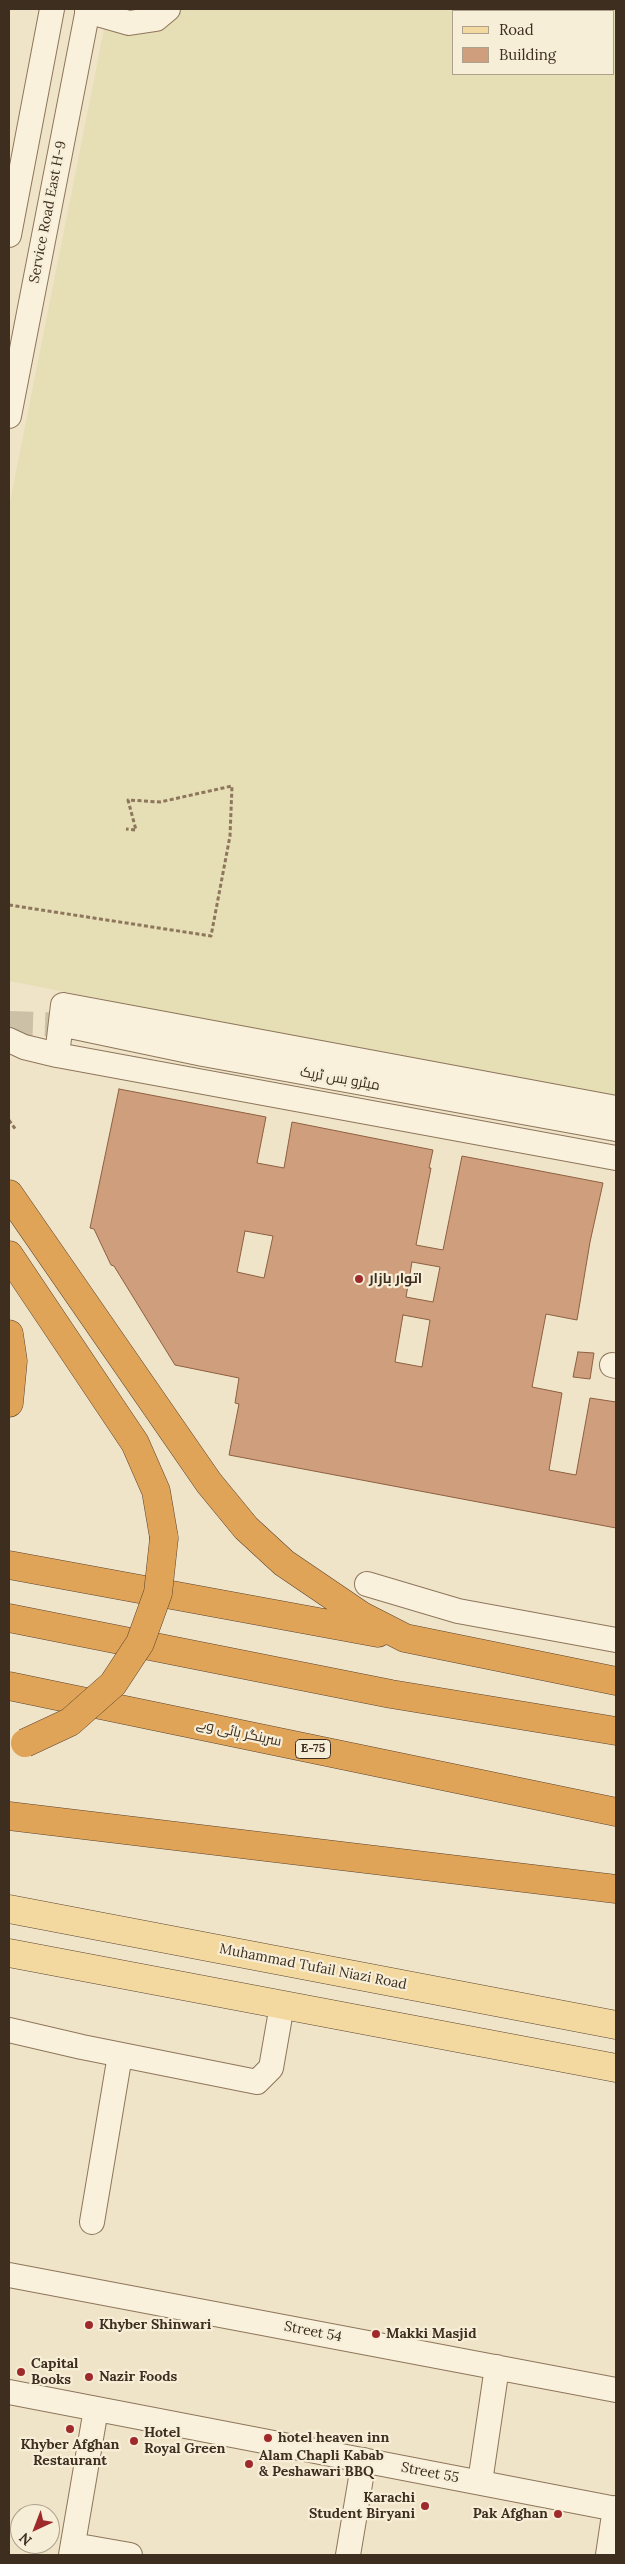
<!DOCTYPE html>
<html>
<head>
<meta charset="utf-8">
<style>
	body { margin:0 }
	#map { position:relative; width:625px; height:2564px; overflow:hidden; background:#f0e4c8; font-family:Lora,serif }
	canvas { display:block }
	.frame { position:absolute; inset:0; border:10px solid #3d2e20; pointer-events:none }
	.legend { position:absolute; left:452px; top:10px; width:162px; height:65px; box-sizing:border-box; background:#f7eed8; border:1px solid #ada18e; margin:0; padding:6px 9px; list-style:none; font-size:15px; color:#3d2e20 }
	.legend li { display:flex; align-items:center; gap:10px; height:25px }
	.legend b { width:25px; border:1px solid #ada18e }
	.north { position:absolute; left:10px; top:2504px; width:50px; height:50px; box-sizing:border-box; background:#f7eed8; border:1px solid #ada18e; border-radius:50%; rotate:223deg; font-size:14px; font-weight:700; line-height:20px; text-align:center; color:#3d2e20 }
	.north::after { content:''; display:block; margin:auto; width:18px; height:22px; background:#9e2a2b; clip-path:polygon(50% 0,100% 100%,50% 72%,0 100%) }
</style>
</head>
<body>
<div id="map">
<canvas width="625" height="2564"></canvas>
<div class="frame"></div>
<ul class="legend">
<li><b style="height:6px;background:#f3d9a0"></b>Road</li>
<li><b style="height:14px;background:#cf9f7d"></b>Building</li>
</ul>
<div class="north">N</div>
</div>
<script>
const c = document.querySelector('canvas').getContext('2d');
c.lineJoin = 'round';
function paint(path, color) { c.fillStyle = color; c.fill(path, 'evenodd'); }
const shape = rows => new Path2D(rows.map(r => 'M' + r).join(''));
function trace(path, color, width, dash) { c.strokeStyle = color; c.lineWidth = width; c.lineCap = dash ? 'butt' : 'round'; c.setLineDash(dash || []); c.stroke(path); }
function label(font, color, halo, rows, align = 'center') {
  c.font = font + ' Lora,Cairo,serif'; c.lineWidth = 4.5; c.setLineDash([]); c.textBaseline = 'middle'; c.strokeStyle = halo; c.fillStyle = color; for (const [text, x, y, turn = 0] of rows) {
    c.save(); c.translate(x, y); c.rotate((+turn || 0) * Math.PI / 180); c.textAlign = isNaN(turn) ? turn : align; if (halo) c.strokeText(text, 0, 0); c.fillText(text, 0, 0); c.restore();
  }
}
paint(shape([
	[108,9,616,9,616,1099,9,981,9,507],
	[454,11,614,11,614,74,454,74]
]), '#e6deb5');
const building = shape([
	[119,1089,266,1117,257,1163,284,1168,292,1122,433,1150,429,1168,431,1168,416,1245,443,1250,462,1156,603,1183,590,1242,577,1320,546,1314,532,1387,562,1393,549,1470,576,1475,590,1398,616,1402,616,1528,229,1455,239,1404,235,1403,239,1378,175,1365,114,1266,111,1265,94,1229,90,1228,119,1089],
	[245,1231,273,1236,264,1278,237,1272,245,1231],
	[412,1262,440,1267,433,1302,406,1297,412,1262],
	[403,1315,430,1320,422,1367,395,1362,403,1315],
	[578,1352,594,1353,590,1379,573,1377,578,1352]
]);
paint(building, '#cf9f7d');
trace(building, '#8d5f41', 1);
trace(shape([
	[9,1023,65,1025]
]), '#ccc0a6', 24, [24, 12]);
const minor = shape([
	[87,11,129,23,156,19,168,9],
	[9,235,52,9],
	[9,416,88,9],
	[65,1025,203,1054,616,1129],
	[9,1040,24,1047,57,1055,616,1158],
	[57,1055,63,1005,616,1108],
	[612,1365,616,1366],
	[367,1584,458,1611,616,1640],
	[9,2030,82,2047,257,2082,271,2068,282,2005],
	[92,2222,120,2055],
	[9,2275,616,2390],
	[9,2392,616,2509],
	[480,2482,497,2367],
	[73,2545,130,2555],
	[71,2555,96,2409],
	[348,2555,364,2460],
	[608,2555,615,2508]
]);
const major = shape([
	[9,1909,616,2025],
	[9,1953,616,2068]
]);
const highway = shape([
	[9,1194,209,1483,246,1528,284,1563,362,1616,405,1638,616,1681],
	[9,1255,135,1443,156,1491,164,1538],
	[9,1334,13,1361,9,1403],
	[9,1565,378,1633],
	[9,1618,391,1694,616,1731],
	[9,1686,616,1812],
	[9,1816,616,1889]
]);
trace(minor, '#8d765c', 26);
trace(major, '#5b4430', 29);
trace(highway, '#5b4430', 29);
trace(shape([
	[9,905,211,936,230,836,232,786,160,802,128,800,136,830,126,829],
	[9,1120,16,1130]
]), '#8d765c', 3, [4, 2.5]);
trace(minor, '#faf1dc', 24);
trace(major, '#f3d9a0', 28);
trace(highway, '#e0a458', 28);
const highwayBridge = shape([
	[25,1743,70,1722,113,1684,140,1643,158,1593,164,1538]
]);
trace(highwayBridge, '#5b4430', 29, []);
trace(highwayBridge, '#e0a458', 28);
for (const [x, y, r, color] of [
	[359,1279,5,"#9e2a2b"],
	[89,2325,5,"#9e2a2b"],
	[376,2334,5,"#9e2a2b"],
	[21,2372,5,"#9e2a2b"],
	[89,2377,5,"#9e2a2b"],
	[70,2429,5,"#9e2a2b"],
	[268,2438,5,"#9e2a2b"],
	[134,2441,5,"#9e2a2b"],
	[249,2464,5,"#9e2a2b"],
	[425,2506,5,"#9e2a2b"],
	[558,2514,5,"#9e2a2b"]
]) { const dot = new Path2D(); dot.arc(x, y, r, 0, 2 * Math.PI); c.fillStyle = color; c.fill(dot); trace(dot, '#f7eed8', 2); }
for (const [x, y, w] of [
	[313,1749,35]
]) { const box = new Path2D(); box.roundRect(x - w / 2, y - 9.5, w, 19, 4); c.fillStyle = '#f7eed8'; c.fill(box); trace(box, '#3d2e20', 1); }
label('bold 12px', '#3d2e20', null, [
	["E-75",313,1749]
]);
label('14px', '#3d2e20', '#f7eed8', [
	["Service Road East H-9",48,212,-79],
	["میٹرو بس ٹریک",340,1079,10],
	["سرینگر ہائی وے",239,1733,12],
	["Muhammad Tufail Niazi Road",313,1967,11],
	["Street 54",313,2332,11],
	["Street 55",430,2473,11]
]);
label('bold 14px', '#3d2e20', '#f7eed8', [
	["اتوار بازار",369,1279],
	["Khyber Shinwari",99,2325],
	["Makki Masjid",386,2334],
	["Capital",31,2364],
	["Books",31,2380],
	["Nazir Foods",99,2377],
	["Hotel",144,2433],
	["Royal Green",144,2449],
	["hotel heaven inn",278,2438],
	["Khyber Afghan",70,2445,"center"],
	["Restaurant",70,2461,"center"],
	["Alam Chapli Kabab",259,2456],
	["& Peshawari BBQ",259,2472],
	["Karachi",415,2498,"right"],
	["Student Biryani",415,2514,"right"],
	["Pak Afghan",548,2514,"right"]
], 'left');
</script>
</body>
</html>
